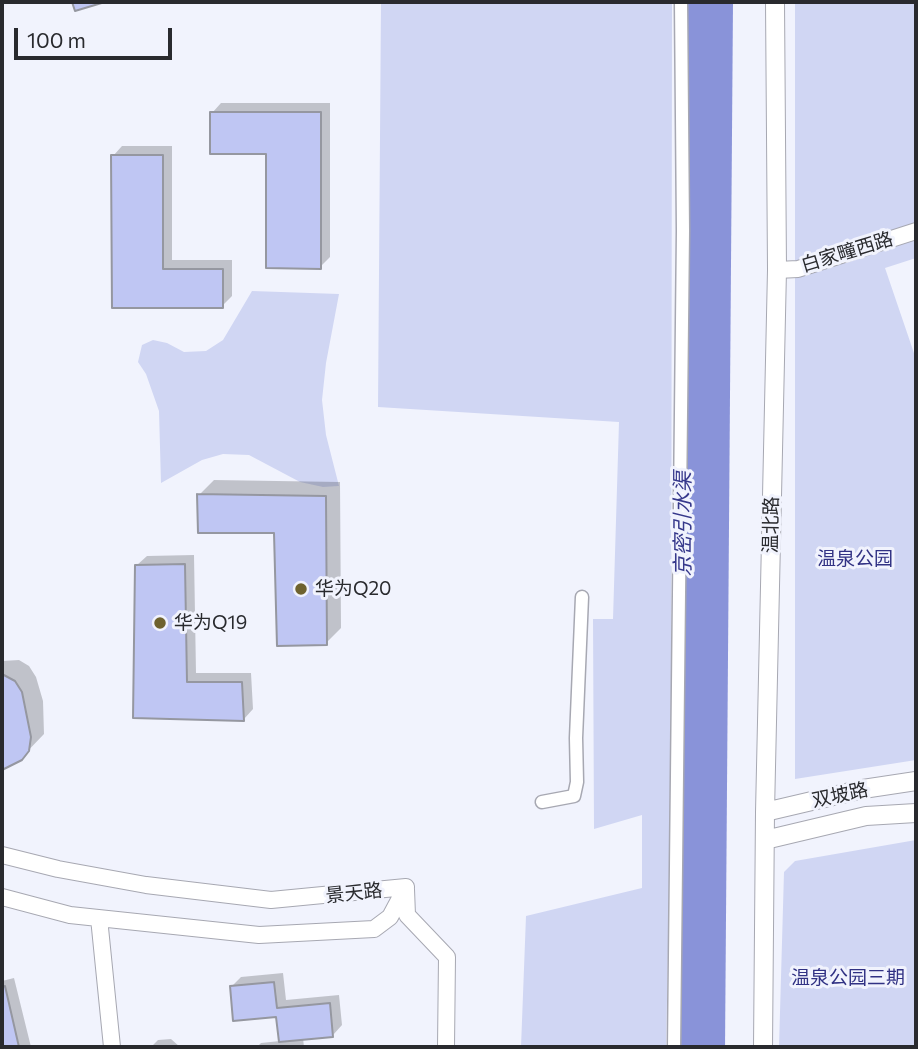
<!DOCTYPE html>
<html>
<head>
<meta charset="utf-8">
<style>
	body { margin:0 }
	#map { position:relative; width:918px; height:1049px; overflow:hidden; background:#f1f3fd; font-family:Commissioner,sans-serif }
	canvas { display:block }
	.frame { position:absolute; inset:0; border:4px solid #292a2e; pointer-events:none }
	.scale { position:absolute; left:14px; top:28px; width:158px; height:32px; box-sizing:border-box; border:4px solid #292a2e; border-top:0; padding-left:9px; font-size:21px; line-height:24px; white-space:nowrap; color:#292a2e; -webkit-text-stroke:5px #f1f3fd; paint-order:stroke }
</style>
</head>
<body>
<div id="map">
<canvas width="918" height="1049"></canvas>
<div class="frame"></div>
<div class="scale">100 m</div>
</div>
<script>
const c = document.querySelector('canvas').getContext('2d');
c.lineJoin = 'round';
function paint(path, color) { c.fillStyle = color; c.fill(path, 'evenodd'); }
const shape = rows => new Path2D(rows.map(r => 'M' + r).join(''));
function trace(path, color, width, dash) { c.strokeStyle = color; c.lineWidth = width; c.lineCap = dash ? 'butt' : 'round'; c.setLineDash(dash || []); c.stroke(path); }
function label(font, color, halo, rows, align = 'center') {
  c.font = font + ' Commissioner,"Noto Sans SC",sans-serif'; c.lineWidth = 6; c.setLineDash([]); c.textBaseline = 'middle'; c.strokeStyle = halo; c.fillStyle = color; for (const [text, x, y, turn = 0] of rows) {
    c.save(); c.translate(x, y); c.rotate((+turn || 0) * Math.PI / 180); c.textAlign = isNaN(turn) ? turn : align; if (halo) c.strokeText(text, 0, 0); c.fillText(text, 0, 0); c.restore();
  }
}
paint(shape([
	[381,2,672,2,671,805,666,1047,521,1047,526,916,642,888,642,815,594,829,593,619,613,619,619,422,378,407],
	[795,2,916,2,916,258,885,268,916,359,916,760,795,779],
	[252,291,339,294,326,363,322,400,326,435,339,486,323,487,300,482,249,455,223,454,202,460,161,483,159,411,146,374,138,362,142,345,153,340,167,343,184,352,206,351,223,340],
	[916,840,916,1047,779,1047,784,872,795,861]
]), '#d0d6f3');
paint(shape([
	[687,2,733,2,725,1047,676,1047]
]), '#8993d9');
paint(shape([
	[221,103,330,103,330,257,320,267,268,152,212,113],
	[122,146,172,146,172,260,232,260,232,296,222,306,113,306,113,156],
	[214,480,340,482,341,628,326,643,276,531,199,495],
	[194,555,196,673,251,673,253,709,244,719,135,716,137,565,147,556],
	[19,660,29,666,36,677,43,701,44,734,21,758,2,768,2,661],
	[283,973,286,1000,339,995,342,1025,333,1035,303,1038,304,1047,257,1047,261,1043,280,1041,278,1015,231,987,241,977],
	[14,978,31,1047,2,1047,2,981],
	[171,1039,180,1047,151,1047,158,1040]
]), '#0003');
const building = shape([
	[72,2,105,2,75,11,72,2],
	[210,112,321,112,321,269,266,268,266,154,210,154,210,112],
	[111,155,163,155,163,269,223,269,223,308,112,308,111,155],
	[197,494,326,496,327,645,277,646,274,533,198,533,197,494],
	[185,564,187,682,242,682,244,721,133,718,135,565,185,564],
	[2,674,15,681,22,692,31,737,29,751,22,760,2,770,2,674],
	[274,982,277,1008,330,1003,333,1037,279,1042,276,1017,233,1021,230,986,274,982],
	[5,986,19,1047,2,1047,2,987,5,986]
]);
paint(building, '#bfc6f3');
trace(building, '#9597a0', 2);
const minor = shape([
	[542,802,574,796,577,782,576,738,582,597],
	[674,1047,683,231,681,2]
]);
const tertiary = shape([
	[777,270,798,269,916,231],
	[2,855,58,869,146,885,271,900,406,887],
	[406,889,407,915,447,957,446,1047],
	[2,897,70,915,259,935,374,929,390,917,406,887],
	[99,918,112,1047]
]);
const secondary = shape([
	[765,812,863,789,916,781],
	[765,840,866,816,916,813],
	[763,1047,765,812,777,270,775,2]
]);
trace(minor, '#a7a8b2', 15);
trace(tertiary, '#a7a8b2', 18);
trace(secondary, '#a7a8b2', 20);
trace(minor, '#fff', 12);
trace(tertiary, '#fff', 16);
trace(secondary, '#fff', 18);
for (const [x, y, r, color] of [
	[301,589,7,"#6e622f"],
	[160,623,7,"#6e622f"]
]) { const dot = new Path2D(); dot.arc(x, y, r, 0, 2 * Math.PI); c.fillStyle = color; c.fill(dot); trace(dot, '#f1f3fd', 2.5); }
label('19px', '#292a2e', '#f1f3fd', [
	["白家疃西路",847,252,-17],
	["温北路",771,525,-89],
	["双坡路",840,795,-12],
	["景天路",354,893,-6]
]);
label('19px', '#313284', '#f1f3fd', [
	["温泉公园",855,559],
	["温泉公园三期",848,978]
]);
label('19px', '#292a2e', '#f1f3fd', [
	["华为Q20",315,589],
	["华为Q19",174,623]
], 'left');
label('italic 21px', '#36388b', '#f1f3fd', [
	["京密引水渠",683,524,-90]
]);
</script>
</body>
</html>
